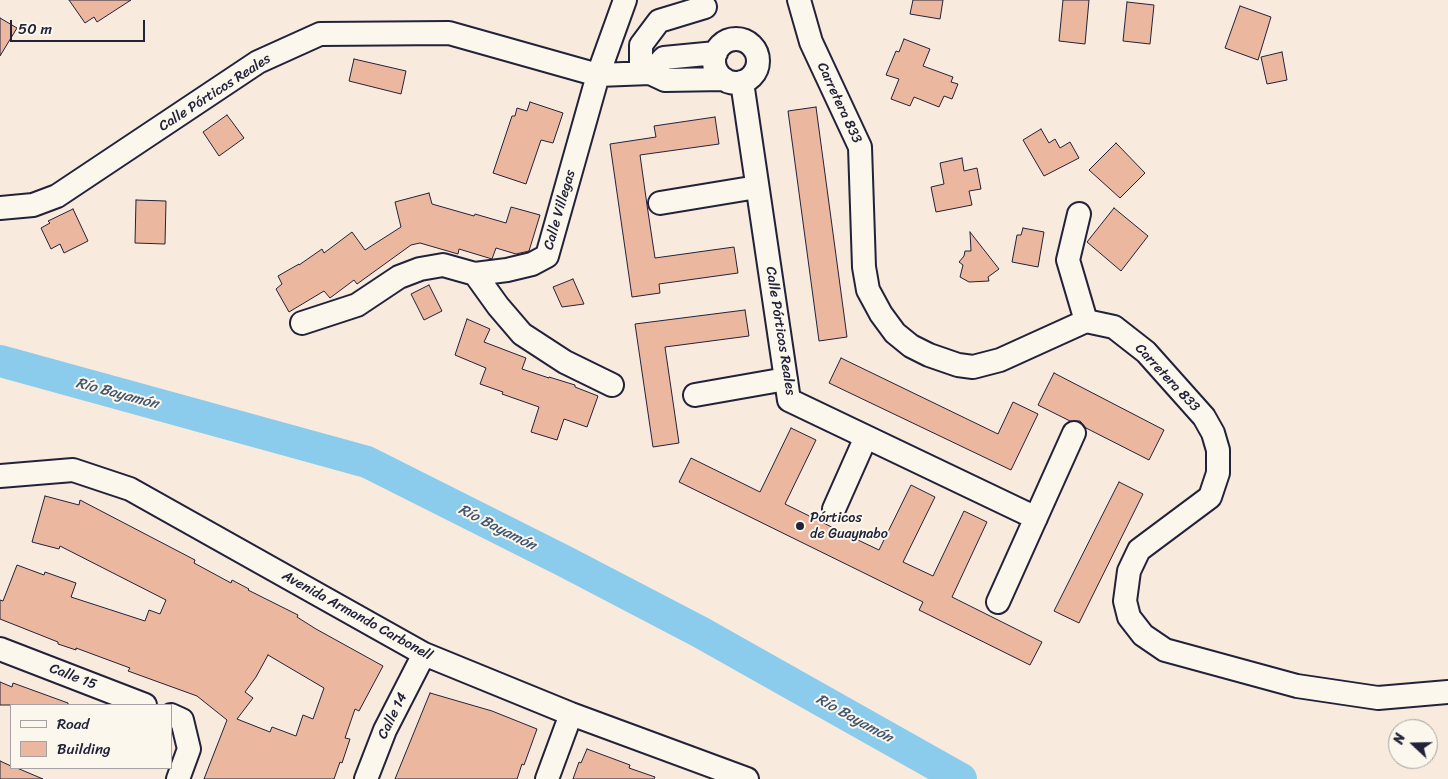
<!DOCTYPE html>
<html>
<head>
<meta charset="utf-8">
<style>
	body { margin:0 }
	#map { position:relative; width:1448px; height:779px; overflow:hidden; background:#f8eadd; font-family:Sriracha,sans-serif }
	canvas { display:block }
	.legend { position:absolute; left:10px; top:704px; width:162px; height:65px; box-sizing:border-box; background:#fbf7ec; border:1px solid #a4a2a5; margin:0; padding:6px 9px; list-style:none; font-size:15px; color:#22223b }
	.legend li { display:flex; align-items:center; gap:10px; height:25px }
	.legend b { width:25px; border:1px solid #a4a2a5 }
	.north { position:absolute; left:1388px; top:719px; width:50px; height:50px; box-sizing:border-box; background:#fbf7ec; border:1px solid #a4a2a5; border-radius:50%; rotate:291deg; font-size:14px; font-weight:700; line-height:20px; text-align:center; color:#22223b }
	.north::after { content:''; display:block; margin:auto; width:18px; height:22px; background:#22223b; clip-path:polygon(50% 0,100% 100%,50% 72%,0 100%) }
	.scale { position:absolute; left:10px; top:20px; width:135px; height:22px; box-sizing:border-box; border:2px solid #22223b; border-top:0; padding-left:6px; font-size:15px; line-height:18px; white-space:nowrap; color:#22223b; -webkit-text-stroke:4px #fbf7ec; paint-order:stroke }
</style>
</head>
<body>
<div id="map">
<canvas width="1448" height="779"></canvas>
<ul class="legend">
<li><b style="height:6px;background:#fbf7ec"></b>Road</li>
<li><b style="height:14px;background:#ecb79f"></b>Building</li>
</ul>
<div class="north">N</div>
<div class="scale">50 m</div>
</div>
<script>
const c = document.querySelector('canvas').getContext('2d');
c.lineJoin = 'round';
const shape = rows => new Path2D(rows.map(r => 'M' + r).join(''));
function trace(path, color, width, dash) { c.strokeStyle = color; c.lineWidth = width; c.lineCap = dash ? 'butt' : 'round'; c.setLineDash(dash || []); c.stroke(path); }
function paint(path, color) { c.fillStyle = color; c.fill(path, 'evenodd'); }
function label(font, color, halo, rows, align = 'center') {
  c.font = font + ' Sriracha,sans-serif'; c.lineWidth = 4; c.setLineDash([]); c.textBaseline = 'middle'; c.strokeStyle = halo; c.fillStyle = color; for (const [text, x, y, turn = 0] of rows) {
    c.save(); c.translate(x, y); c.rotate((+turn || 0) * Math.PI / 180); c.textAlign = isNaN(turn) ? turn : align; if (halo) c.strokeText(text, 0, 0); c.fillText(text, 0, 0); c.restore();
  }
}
trace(shape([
	[0,361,367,462,564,561,700,632,961,779]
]), '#8bccec', 32);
const building = shape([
	[69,0,131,0,97,22,94,17,85,23,69,0],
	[913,0,943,0,940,19,910,14,913,0],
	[1063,0,1089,0,1085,44,1059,41,1063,0],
	[1127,2,1154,5,1150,44,1123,41,1127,2],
	[1240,6,1271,17,1258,60,1225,48,1240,6],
	[0,18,17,28,0,56,0,18],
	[904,39,930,49,923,66,953,77,951,82,958,84,952,99,944,96,939,107,914,97,910,106,891,99,899,79,886,75,896,51,899,52,904,39],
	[1282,52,1287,80,1267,84,1261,57,1282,52],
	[354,59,406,71,401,94,349,81,354,59],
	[530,102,563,113,553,143,541,140,526,184,493,173,512,116,515,116,517,108,527,111,530,102],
	[816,107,847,337,819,341,788,111,816,107],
	[227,115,244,138,219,156,203,132,227,115],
	[715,117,719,144,640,155,647,205,655,258,734,247,738,273,659,284,660,293,632,297,610,144,656,137,654,126,715,117],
	[1041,129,1049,143,1055,139,1060,148,1070,142,1079,158,1044,176,1023,140,1041,129],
	[1116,143,1145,173,1120,198,1089,170,1116,143],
	[962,158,964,171,977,168,981,189,969,191,972,205,936,212,931,187,944,184,940,163,962,158],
	[429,193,432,204,474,216,475,214,506,223,511,207,540,215,529,251,516,254,496,248,492,259,459,249,458,254,420,243,411,245,357,284,354,280,330,298,324,291,289,312,276,289,282,284,278,276,299,264,299,265,322,249,324,253,352,232,365,250,401,227,395,202,429,193],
	[136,200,166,201,165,244,135,243,136,200],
	[1114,208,1148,236,1121,271,1087,242,1114,208],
	[73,209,88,241,64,253,60,244,51,249,41,228,50,223,48,221,73,209],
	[1023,228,1044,232,1038,267,1012,262,1017,235,1021,235,1023,228],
	[970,232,999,269,988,277,989,281,969,282,960,277,963,265,959,262,964,256,965,251,971,251,970,232],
	[573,279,584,304,562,307,553,287,573,279],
	[429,285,442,311,424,320,411,294,429,285],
	[745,310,749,336,665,347,679,443,653,447,635,324,745,310],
	[467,319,490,329,484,342,526,358,522,369,549,378,549,377,575,385,575,387,598,396,587,427,564,419,557,440,531,432,539,407,502,394,503,392,480,384,486,368,455,355,467,319],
	[841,358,998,434,1013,402,1038,414,1011,470,829,383,841,358],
	[1054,373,1164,430,1149,460,1086,428,1080,421,1070,421,1038,405,1054,373],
	[791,428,816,440,785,504,860,541,879,550,911,485,935,497,903,562,933,576,964,511,987,522,952,597,1042,642,1030,665,919,610,923,602,679,482,691,458,760,492,791,428],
	[1119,482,1143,494,1079,623,1054,611,1119,482],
	[45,496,79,505,80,500,195,560,194,563,231,583,232,580,249,589,248,590,298,615,297,617,316,629,383,666,359,711,355,709,345,738,350,739,342,763,340,762,334,779,204,779,227,720,197,696,128,671,130,668,76,648,76,650,58,644,58,642,0,619,0,600,3,601,17,565,44,575,45,572,76,583,71,597,145,621,149,610,160,614,166,600,60,546,59,549,32,542,45,496],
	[268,655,324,688,313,719,303,715,296,736,272,727,270,732,237,719,253,698,245,692,256,677,268,655],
	[0,682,12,687,13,683,68,703,68,705,0,705,0,682],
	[430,693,492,711,537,729,524,765,522,764,517,779,395,779,430,693],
	[587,749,630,765,629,768,655,777,654,779,573,779,579,762,581,763,587,749],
	[0,761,11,766,11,768,17,768,43,779,0,779,0,761]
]);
paint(building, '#ecb79f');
trace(building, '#22223b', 1);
const minor = shape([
	[799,0,811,42,860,147,864,267,868,290,881,314,895,333,911,346,929,355,958,365,973,367,1000,360,1086,321,1114,327,1146,352,1204,417,1213,433,1218,450,1218,473,1210,497,1139,550,1129,571,1125,601,1129,617,1143,635,1165,650,1297,686,1378,698,1448,692],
	'714 61a22 22 0 1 1 44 0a22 22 0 1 1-44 0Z',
	[641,73,641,45,659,21,705,7],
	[650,73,664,58,716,53],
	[742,82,789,400,1036,518],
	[660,203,757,187],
	[0,208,33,205,57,196,258,62,320,34,449,33,598,75,650,73,665,80,724,79],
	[1079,214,1068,260,1086,321],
	[475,274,498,306,522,334,565,362,612,385],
	[302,323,357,305,399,277,420,269,443,265,475,274,507,270,532,264,547,256,598,75,625,0],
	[695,395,786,379],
	[0,476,73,470,130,489,424,654,571,714,747,779],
	[834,509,866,437],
	[998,602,1074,433],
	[0,649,145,705],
	[171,715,182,720,189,749,178,779],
	[366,779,385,730,424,654],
	[547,779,571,714]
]);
trace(minor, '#22223b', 26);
trace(minor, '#fbf7ec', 22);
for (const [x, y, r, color] of [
	[800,526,5,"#22223b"]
]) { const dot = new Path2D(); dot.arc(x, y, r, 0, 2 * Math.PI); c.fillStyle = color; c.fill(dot); trace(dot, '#fbf7ec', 2); }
label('14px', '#22223b', '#fbf7ec', [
	["Calle Pórticos Reales",215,93,-33],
	["Carretera 833",839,103,65],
	["Calle Villegas",560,210,-74],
	["Calle Pórticos Reales",780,331,81],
	["Carretera 833",1167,378,47],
	["Avenida Armando Carbonell",357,616,29],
	["Calle 15",73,677,21],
	["Calle 14",393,716,-64]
]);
label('14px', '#22223b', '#fbf7ec', [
	["Pórticos",810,518],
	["de Guaynabo",810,534]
], 'left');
label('italic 15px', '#425570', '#fbf7ec', [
	["Río Bayamón",117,394,15],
	["Río Bayamón",497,528,27],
	["Río Bayamón",854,719,29]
]);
</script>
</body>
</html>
